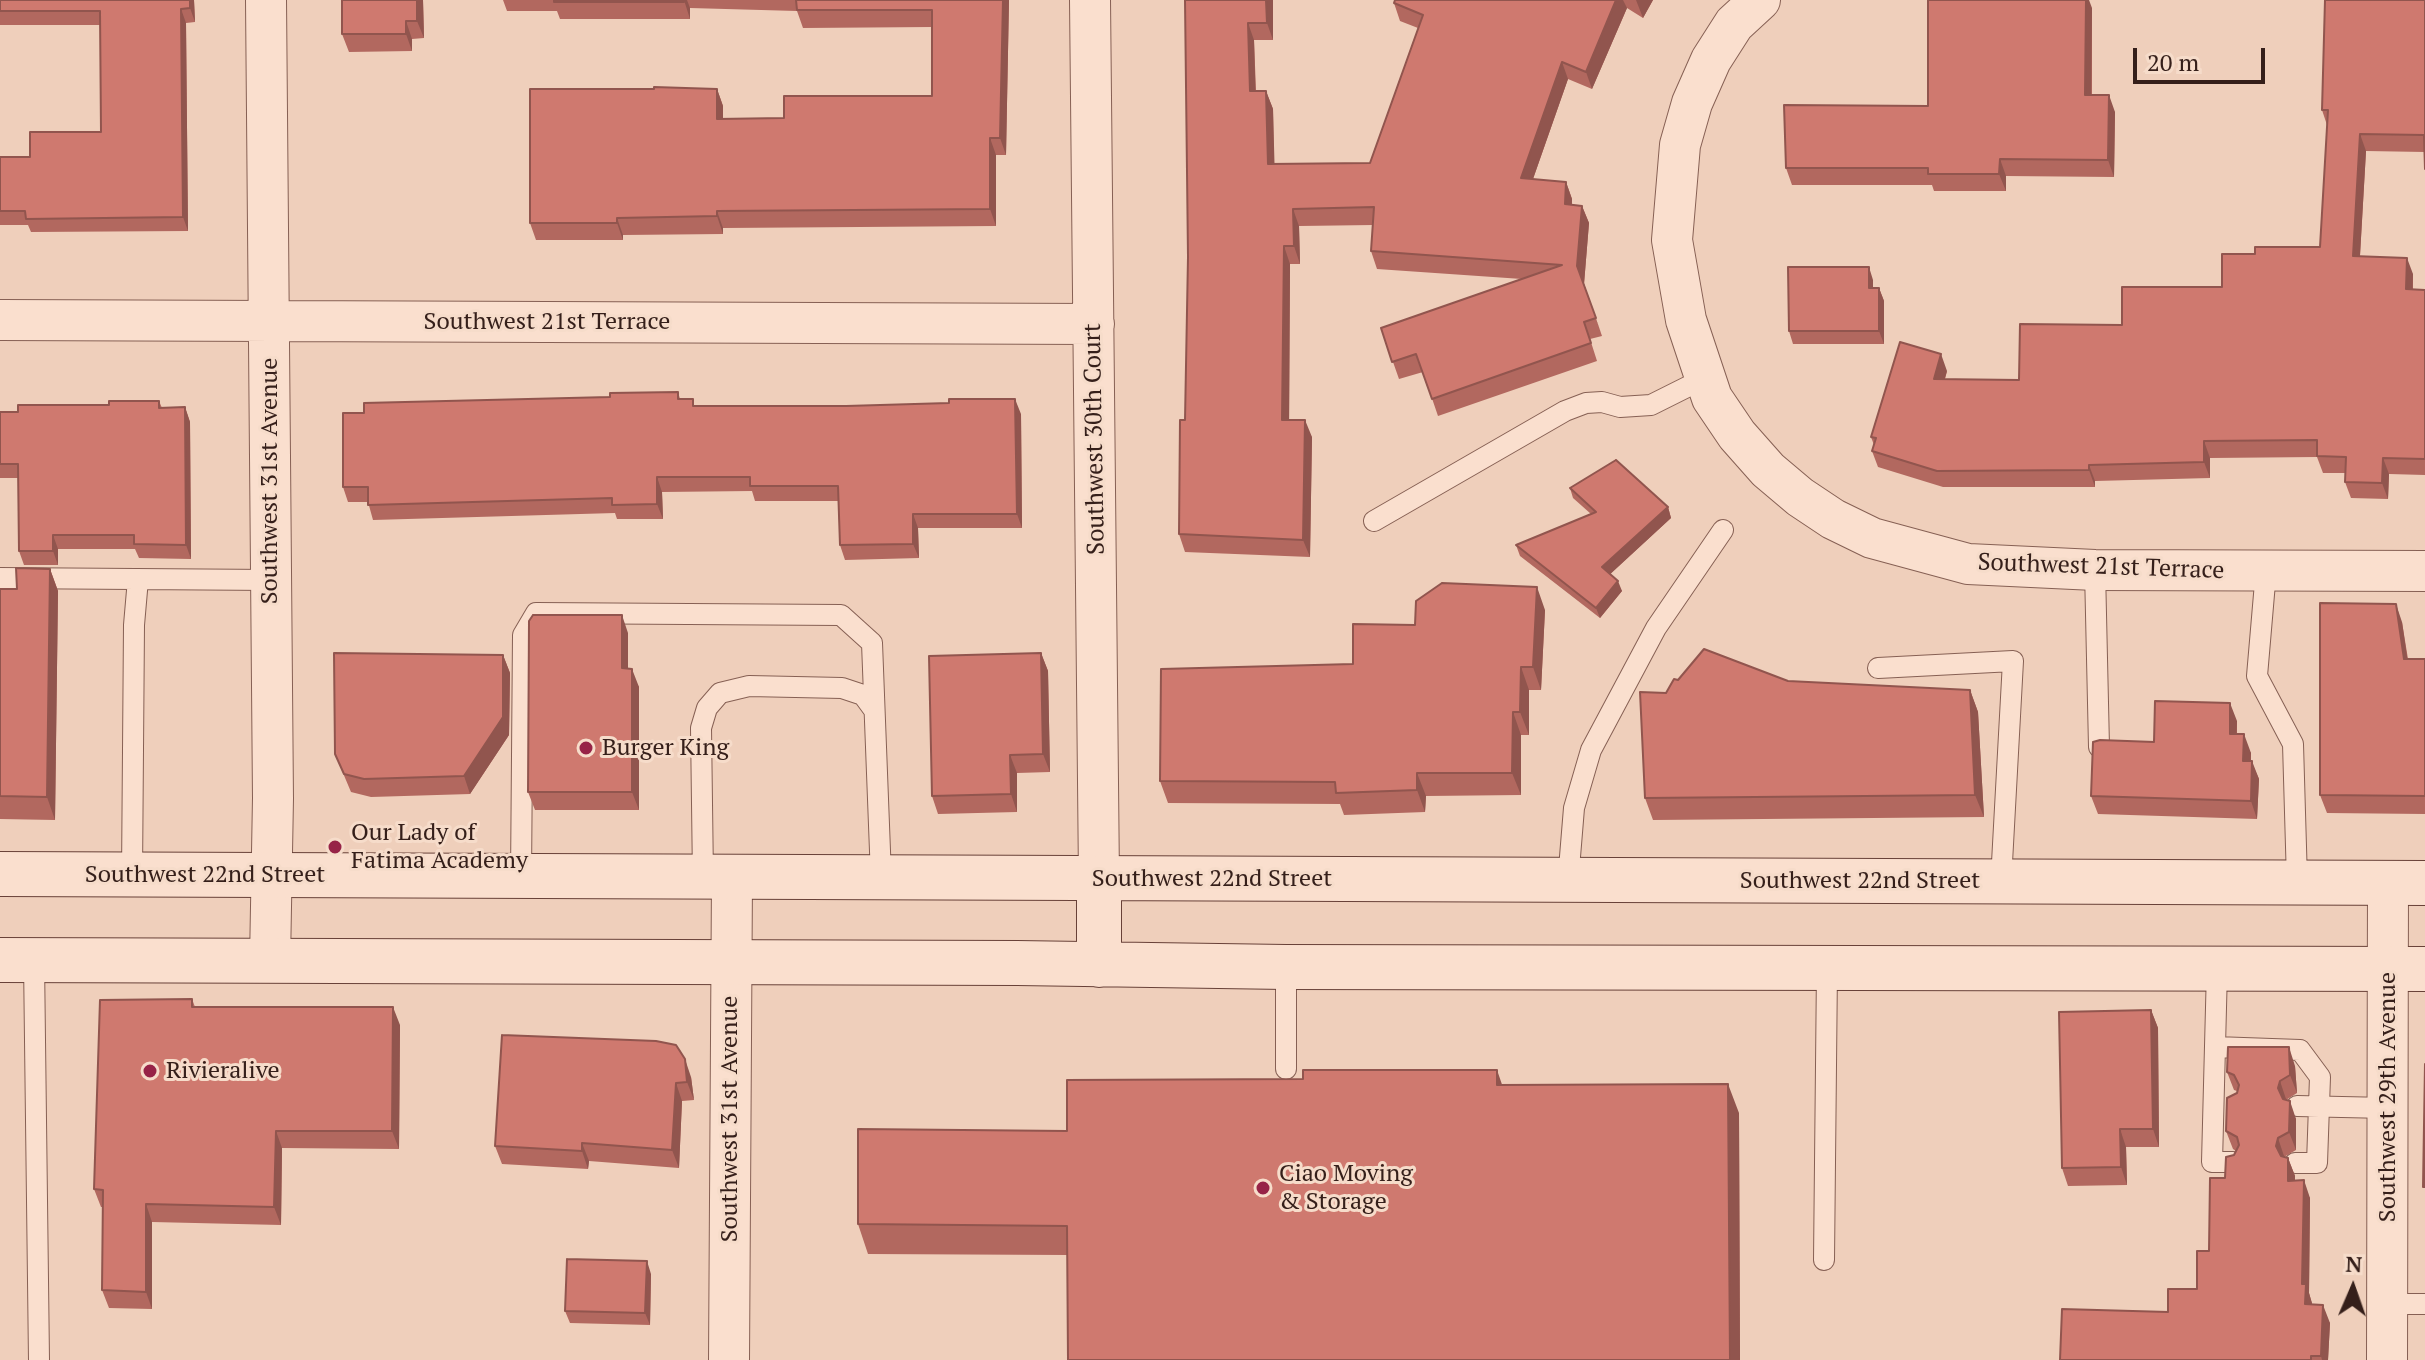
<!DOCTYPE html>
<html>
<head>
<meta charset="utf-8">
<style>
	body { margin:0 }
	#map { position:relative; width:2425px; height:1360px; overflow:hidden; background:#efcfbb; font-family:"PT Serif",serif }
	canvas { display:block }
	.north { position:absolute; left:2313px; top:1248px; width:80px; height:80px; -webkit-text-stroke:6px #f6dcca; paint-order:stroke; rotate:2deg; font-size:22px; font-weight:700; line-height:32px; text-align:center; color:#351f1a }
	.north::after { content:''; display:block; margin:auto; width:28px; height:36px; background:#351f1a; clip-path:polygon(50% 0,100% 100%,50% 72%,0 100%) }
	.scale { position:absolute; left:2133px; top:48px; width:132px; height:36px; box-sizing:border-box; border:4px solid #351f1a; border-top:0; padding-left:10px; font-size:24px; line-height:28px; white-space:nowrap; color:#351f1a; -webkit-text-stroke:6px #f6dcca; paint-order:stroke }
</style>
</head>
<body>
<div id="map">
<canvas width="2425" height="1360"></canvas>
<div class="north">N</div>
<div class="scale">20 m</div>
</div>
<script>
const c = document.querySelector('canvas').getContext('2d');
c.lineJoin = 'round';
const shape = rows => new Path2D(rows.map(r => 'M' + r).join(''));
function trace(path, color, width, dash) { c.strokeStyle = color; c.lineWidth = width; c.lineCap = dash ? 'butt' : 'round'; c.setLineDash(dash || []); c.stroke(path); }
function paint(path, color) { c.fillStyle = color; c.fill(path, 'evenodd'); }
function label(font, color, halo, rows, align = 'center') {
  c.font = font + ' "PT Serif",serif'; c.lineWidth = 6; c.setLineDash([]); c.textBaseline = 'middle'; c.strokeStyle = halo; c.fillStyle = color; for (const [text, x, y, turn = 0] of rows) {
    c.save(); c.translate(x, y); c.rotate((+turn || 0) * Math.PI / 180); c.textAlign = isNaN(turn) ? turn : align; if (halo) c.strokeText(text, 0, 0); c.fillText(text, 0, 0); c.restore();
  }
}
const lane = shape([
	[1374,521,1565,411,1586,403,1602,402,1620,407,1651,405,1705,378],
	[2095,570,2099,747],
	[2266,571,2257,676,2293,744,2297,881],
	[0,578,271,580],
	[1878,668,2013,661,2001,881],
	[132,875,134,625,138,579],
	[521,877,523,635,536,613,841,615,872,643,881,877],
	[703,878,701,728,707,708,720,693,749,686,842,688,863,695,874,710],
	[1568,881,1574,808,1591,750,1656,628,1723,530],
	[34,960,39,1360],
	[2217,969,2212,1162,2233,1162],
	[2215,1047,2300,1050,2320,1077,2317,1163,2295,1163],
	[1286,1069,1286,967],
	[2297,1106,2387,1108],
	[1824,1260,1827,968],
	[2387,1304,2425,1304]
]);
const street = shape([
	[266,0,273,798,270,961],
	[1090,0,1099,878],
	[1760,0,1734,24,1711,60,1692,103,1680,145,1672,240,1686,320,1712,398,1737,435,1768,470,1800,497,1833,519,1872,538,1968,564,2095,570,2425,571],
	[0,320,1094,324],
	[729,1360,732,878],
	[2387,1360,2388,882]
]);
const secondary = shape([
	[0,874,2425,883],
	[1099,878,1099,965],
	[0,960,1017,963,1286,967,2425,969]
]);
trace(lane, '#866054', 22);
trace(street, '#866054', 42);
trace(secondary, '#684138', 46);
trace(lane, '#fadfce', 20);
trace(street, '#fadfce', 40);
trace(secondary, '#fadfce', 44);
paint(shape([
	[0,0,194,0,195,22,186,23,188,231,31,232,28,225,0,225,0,157,30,157,101,132,100,25,0,25],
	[342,0,423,0,424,38,412,39,412,51,349,52,342,34],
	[503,0,1009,0,1006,155,996,155,996,226,723,228,723,234,623,235,623,240,536,240,530,223,717,89,723,106,723,119,784,118,932,96,932,27,803,28,797,11,690,8,690,19,560,19,557,11,507,11],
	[1185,0,1273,0,1273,40,1254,40,1256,91,1266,91,1273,109,1274,164,1370,163,1418,28,1400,21,1394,3,1395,0,1653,0,1643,18,1627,8,1592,89,1568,79,1533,179,1566,182,1572,199,1572,205,1582,206,1589,223,1584,284,1602,336,1590,339,1597,361,1438,416,1423,372,1399,379,1381,328,1522,279,1377,269,1371,251,1373,225,1299,226,1300,264,1290,264,1289,420,1312,437,1310,557,1185,552,1179,534,1185,420,1188,257],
	[2425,0,2425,152,2366,151,2360,256,2413,274,2413,290,2425,290,2425,475,2389,474,2388,499,2351,498,2345,482,2346,473,2323,473,2317,457,2210,458,2210,478,2095,481,2095,487,1943,487,1878,467,1872,451,1874,445,1871,437,1947,371,1945,379,2019,380,2122,325,2222,287,2255,254,2320,247,2327,125,2322,110],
	[2092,8,2092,95,2115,112,2114,177,2006,176,2006,191,1934,191,1932,185,1792,185,1786,168,1928,106],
	[1873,280,1873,288,1879,288,1884,301,1884,344,1793,344,1789,331],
	[678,392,680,399,696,406,1021,414,1022,528,918,528,919,558,845,560,840,545,838,501,755,501,752,491,662,492,663,519,617,519,615,513,373,520,368,502,348,502,343,487,364,413],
	[159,401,162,408,185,407,190,422,191,559,139,558,135,549,58,549,58,565,24,565,19,551,19,478,0,478,0,412,18,412],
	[1570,488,1668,507,1671,518,1610,574,1622,591,1600,618,1520,556,1516,545,1591,514,1573,498],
	[50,569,58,591,55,820,0,819,0,589,17,589],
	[1545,610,1541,690,1529,690,1529,735,1521,735,1521,795,1426,796,1425,812,1344,815,1340,804,1168,803,1160,781,1415,625],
	[2402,622,2408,659,2425,659,2425,814,2327,813,2320,795],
	[628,633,628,669,639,687,639,810,535,810,528,792],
	[1041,653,1048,671,1050,772,1017,773,1017,812,938,814,932,796],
	[503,655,510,673,509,735,470,794,371,797,351,792,335,754],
	[1678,680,1788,681,1970,690,1978,712,1984,817,1653,820,1645,798,1666,693],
	[2237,721,2237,734,2251,753,2251,761,2259,779,2257,819,2098,814,2091,796,2154,742],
	[192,999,195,1007,400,1025,399,1149,282,1148,281,1225,152,1222,152,1309,109,1308,102,1290,103,1207,101,1207,94,1189],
	[2151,1010,2158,1028,2159,1147,2126,1147,2127,1185,2068,1186,2062,1168],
	[2295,1066,2297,1093,2286,1100,2296,1119,2296,1150,2284,1157,2288,1158,2295,1176,2295,1180,2310,1198,2309,1293,2312,1304,2330,1323,2328,1360,2060,1360,2168,1312,2197,1289,2209,1251,2225,1178,2236,1151,2233,1149,2226,1131,2237,1091,2234,1090,2227,1072],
	[691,1077,694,1100,682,1101,679,1168,589,1161,588,1169,502,1164,495,1146],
	[1502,1085,1739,1113,1740,1360,1068,1360,1067,1255,868,1254,858,1224,1067,1131],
	[651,1274,650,1325,570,1323,565,1311]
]), '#b2685f');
paint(shape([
	[190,0,194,0,195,22,190,8],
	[417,0,423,0,424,38,417,21],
	[684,0,687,0,690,8,690,19],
	[1003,0,1009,0,1006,155,1000,138],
	[1266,0,1273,0,1273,40,1267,23],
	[1616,0,1623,0,1627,8,1592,89,1586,72],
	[1636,0,1653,0,1643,18],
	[2086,0,2089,0,2092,8,2091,112,2085,95],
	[181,9,186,23,188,231,183,217],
	[406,21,412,39,412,51,406,34],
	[1248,23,1254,40,1256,109,1250,91],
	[1562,62,1568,79,1527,196,1521,178],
	[717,89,723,106,723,136,717,119],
	[1266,91,1273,109,1275,182,1268,164],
	[2109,95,2115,112,2114,177,2108,160],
	[2360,134,2366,151,2359,272,2353,256],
	[990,138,996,155,996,226,990,209],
	[2000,159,2006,176,2006,191,1999,174],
	[1566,182,1572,199,1571,222,1565,204],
	[1582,206,1589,223,1584,284,1602,336,1577,266],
	[1293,209,1299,226,1300,264,1294,246],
	[717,211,723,228,723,234,717,216],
	[617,218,623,235,623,240,617,223],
	[1284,246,1290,264,1289,437,1282,420],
	[2407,258,2413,274,2412,306,2406,289],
	[1869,267,1873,280,1873,301,1869,288],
	[1879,288,1884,301,1884,344,1879,331],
	[1941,354,1947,371,1940,395,1934,379],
	[1015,399,1021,414,1022,528,1017,514],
	[185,407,190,422,191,559,186,545],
	[1305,420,1312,437,1310,557,1303,540],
	[2204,441,2210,458,2210,478,2204,462],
	[2383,458,2389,474,2388,499,2382,483],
	[2089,465,2095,481,2095,487,2089,470],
	[657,477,662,492,663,519,657,504],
	[1668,507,1671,518,1606,578,1602,567],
	[913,514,918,528,919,558,913,544],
	[53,535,58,549,58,565,53,551],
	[50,569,58,591,55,820,47,797],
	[1618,581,1622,591,1600,618,1596,608],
	[1537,587,1545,610,1541,690,1533,667],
	[2396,604,2402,622,2410,677,2404,659],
	[622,615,628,633,628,686,622,668],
	[1041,653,1048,671,1050,772,1043,754],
	[503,655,510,673,509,735,470,794,464,776],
	[1521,667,1529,690,1529,735,1520,712],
	[632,669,639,687,639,810,632,792],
	[1970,690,1978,712,1984,817,1975,795],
	[2230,703,2237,721,2236,752,2230,734],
	[1513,712,1521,735,1521,795,1512,773],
	[2244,734,2251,753,2250,779,2243,761],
	[1010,755,1017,773,1017,812,1011,794],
	[2252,761,2259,779,2257,819,2251,801],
	[1417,773,1426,796,1425,812,1417,790],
	[393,1007,400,1025,399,1149,392,1131],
	[2151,1010,2158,1028,2159,1147,2153,1129],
	[2289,1047,2295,1066,2297,1093,2290,1075],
	[685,1059,691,1077,694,1100,687,1082],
	[1497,1070,1507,1099,1497,1085],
	[2280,1081,2286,1099,2284,1106,2278,1088],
	[676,1083,682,1101,679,1168,672,1150],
	[1728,1084,1739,1113,1740,1360,1730,1360],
	[2290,1101,2296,1119,2296,1150,2289,1132],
	[2120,1129,2126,1147,2127,1185,2121,1167],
	[276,1131,282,1148,281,1225,274,1207],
	[2278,1138,2284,1156,2282,1164,2276,1146],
	[582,1143,589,1161,588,1169,582,1151],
	[2288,1158,2295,1176,2295,1199,2288,1181],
	[2304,1180,2310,1198,2309,1293,2312,1303,2311,1322,2305,1304,2302,1284],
	[146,1204,152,1222,152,1309,146,1292],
	[647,1261,651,1274,650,1325,645,1313],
	[2323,1305,2330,1323,2328,1360,2322,1360,2321,1356]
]), '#91554e');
const building = shape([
	[0,0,190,0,190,8,181,9,183,217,26,219,25,211,0,211,0,157,30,157,30,132,101,132,100,11,0,11,0,0],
	[342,0,417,0,417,21,406,21,406,34,342,34,342,0],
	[554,0,684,0,684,2,554,2,554,0],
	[796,0,1003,0,1000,138,990,138,990,209,717,211,717,216,617,218,617,223,530,223,530,89,654,89,654,87,717,89,717,119,784,118,784,96,932,96,932,10,797,10,796,0],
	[1185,0,1266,0,1267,23,1248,23,1250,91,1266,91,1268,164,1370,163,1423,15,1394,3,1395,0,1616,0,1586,72,1562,62,1521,178,1566,182,1565,204,1582,206,1577,266,1596,318,1584,322,1591,343,1432,399,1416,354,1392,362,1381,328,1562,265,1371,251,1374,207,1293,209,1294,246,1284,246,1282,420,1305,420,1303,540,1179,534,1180,420,1185,420,1188,257,1185,0],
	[1928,0,2086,0,2085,95,2109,95,2108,160,2000,159,1999,174,1928,174,1928,168,1786,168,1784,105,1928,106,1928,0],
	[2325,0,2425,0,2425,169,2424,135,2360,134,2353,256,2407,258,2406,289,2425,290,2425,459,2383,458,2382,483,2345,482,2346,457,2317,456,2317,440,2204,441,2204,462,2089,465,2089,470,1937,471,1872,451,1876,438,1871,437,1900,342,1941,354,1934,379,2019,380,2020,324,2122,325,2122,287,2222,287,2222,254,2255,254,2255,247,2320,247,2328,110,2322,110,2325,0],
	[1788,267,1869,267,1869,288,1879,288,1879,331,1789,331,1788,267],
	[678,392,678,399,693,399,693,406,846,406,949,403,949,399,1015,399,1017,514,913,514,913,544,840,545,838,486,750,486,750,477,657,477,657,504,612,505,612,498,368,505,368,487,343,487,343,413,364,413,364,403,610,397,610,393,678,392],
	[109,401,159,401,159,408,185,407,186,545,134,544,134,535,53,535,53,551,19,551,18,464,0,464,0,412,18,412,18,405,109,405,109,401],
	[1616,460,1668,507,1602,567,1618,581,1596,608,1516,545,1596,512,1570,488,1616,460],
	[16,568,50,569,47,797,0,796,0,589,17,589,16,568],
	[1442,583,1537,587,1533,667,1521,667,1520,712,1513,712,1512,773,1417,773,1417,790,1336,793,1335,782,1160,781,1161,669,1353,664,1353,624,1415,625,1416,601,1442,583],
	[2320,603,2396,604,2404,659,2425,659,2425,796,2320,795,2320,603],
	[533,615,622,615,622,668,632,669,632,792,528,792,529,621,533,615],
	[1704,649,1788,681,1970,690,1975,795,1645,798,1640,692,1666,693,1674,679,1678,680,1704,649],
	[334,653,503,655,503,717,464,776,364,779,344,774,335,754,334,653],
	[1041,653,1043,754,1010,755,1011,794,932,796,929,656,1041,653],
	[2155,701,2230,703,2230,734,2244,734,2243,761,2252,761,2251,801,2091,796,2093,742,2100,740,2154,742,2155,701],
	[192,999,192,1007,393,1007,392,1131,276,1131,274,1207,146,1204,146,1292,102,1290,103,1190,94,1189,100,1000,192,999],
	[2151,1010,2153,1129,2120,1129,2121,1167,2062,1168,2059,1012,2151,1010],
	[502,1035,656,1041,676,1045,685,1059,687,1082,676,1083,672,1150,582,1143,582,1151,495,1146,502,1035],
	[2228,1047,2289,1047,2290,1075,2280,1081,2278,1088,2283,1099,2290,1101,2289,1132,2278,1138,2276,1146,2281,1156,2288,1158,2288,1181,2304,1180,2302,1284,2306,1284,2305,1304,2323,1305,2321,1356,2311,1356,2311,1360,2060,1360,2062,1309,2168,1312,2168,1289,2197,1289,2197,1251,2209,1251,2210,1178,2225,1178,2226,1157,2234,1155,2239,1145,2237,1137,2226,1131,2227,1098,2237,1093,2239,1085,2234,1075,2227,1072,2228,1047],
	[2425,1064,2425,1187,2423,1187,2425,1064],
	[1303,1070,1497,1070,1497,1085,1728,1084,1730,1360,1068,1360,1067,1226,858,1224,858,1129,1067,1131,1067,1080,1303,1079,1303,1070],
	[567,1259,647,1261,645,1313,565,1311,567,1259]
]);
paint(building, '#cf796f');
trace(building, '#91554e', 2);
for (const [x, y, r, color] of [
	[586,748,8,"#972347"],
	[335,847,8,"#972347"],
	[150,1071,8,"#972347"],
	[1263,1188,8,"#972347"]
]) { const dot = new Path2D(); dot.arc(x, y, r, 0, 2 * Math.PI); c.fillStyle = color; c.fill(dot); trace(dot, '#f6dcca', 3); }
label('24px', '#351f1a', '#f6dcca', [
	["Southwest 21st Terrace",547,322],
	["Southwest 30th Court",1095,439,-91],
	["Southwest 31st Avenue",270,481,-90],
	["Southwest 21st Terrace",2101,567,2],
	["Southwest 22nd Street",205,875],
	["Southwest 22nd Street",1212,879],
	["Southwest 22nd Street",1860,881],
	["Southwest 29th Avenue",2388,1097,-90],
	["Southwest 31st Avenue",730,1119,-90]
]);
label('24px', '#351f1a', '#f6dcca', [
	["Burger King",602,748],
	["Our Lady of",351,833],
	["Fatima Academy",351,861],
	["Rivieralive",166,1071],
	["Ciao Moving",1279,1174],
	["& Storage",1279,1202]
], 'left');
</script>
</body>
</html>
